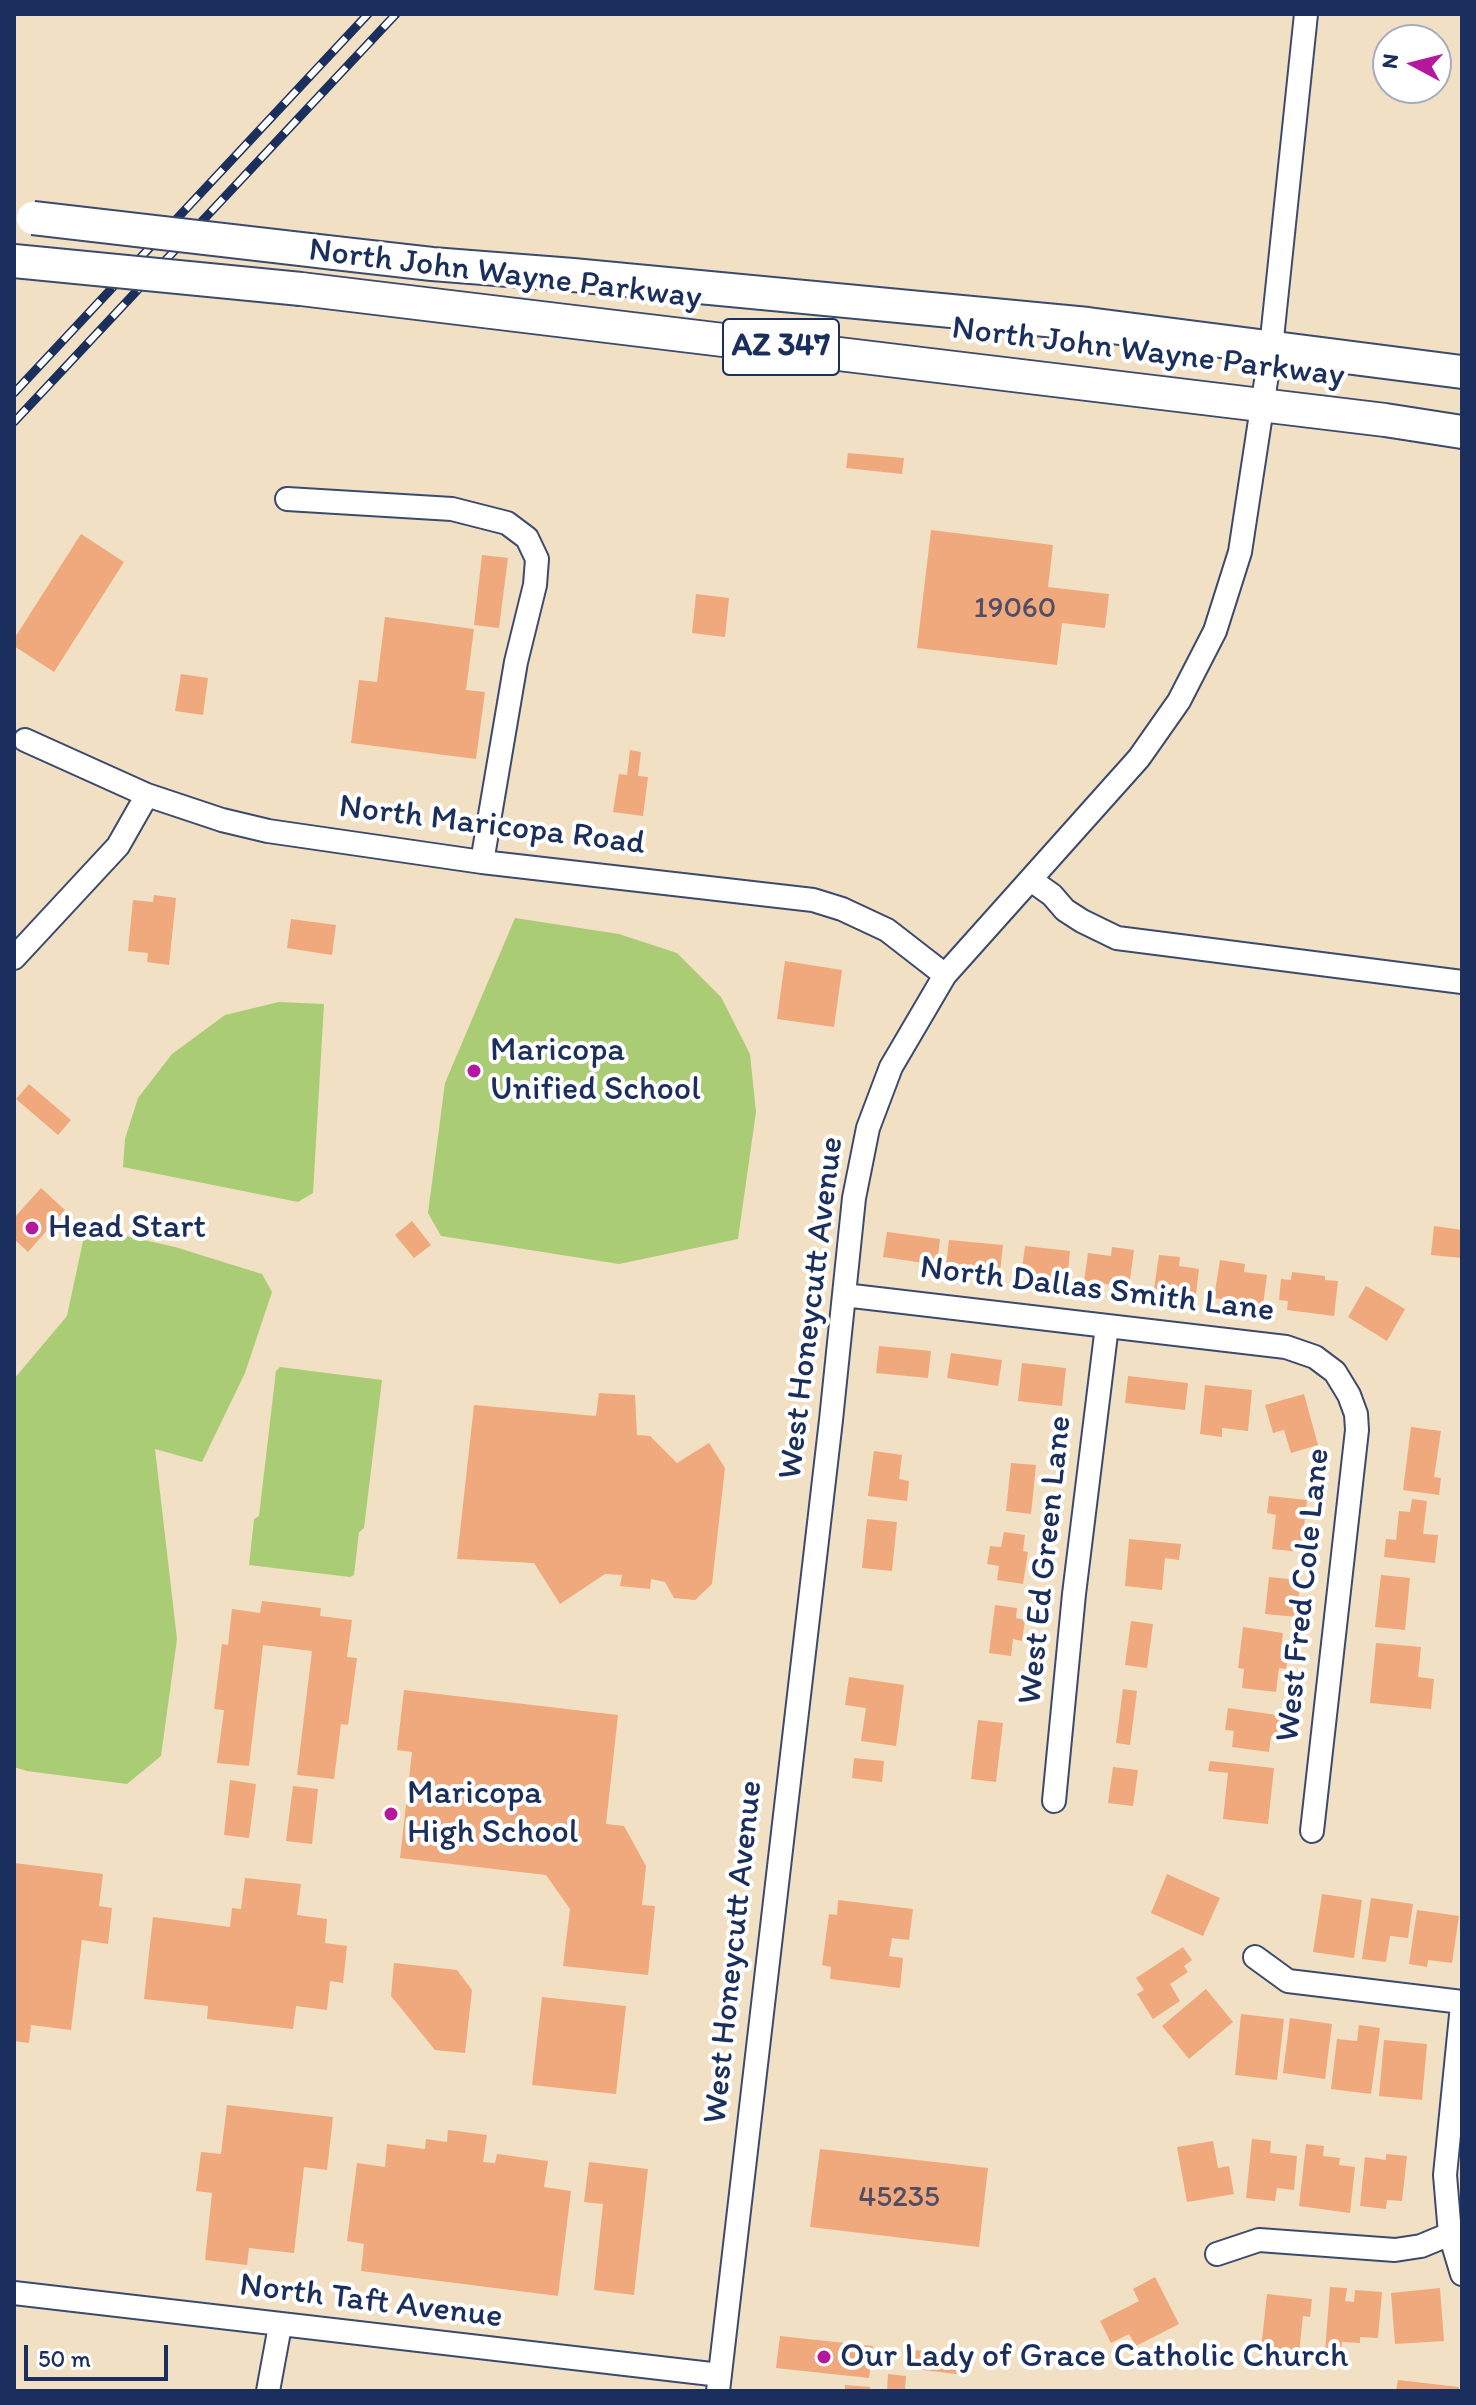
<!DOCTYPE html>
<html>
<head>
<meta charset="utf-8">
<style>
	body { margin:0 }
	#map { position:relative; width:1476px; height:2405px; overflow:hidden; background:#f1e0c3; font-family:Itim,sans-serif }
	canvas { display:block }
	.frame { position:absolute; inset:0; border:16px solid #1b2f5e; pointer-events:none }
	.north { position:absolute; left:1372px; top:24px; width:80px; height:80px; box-sizing:border-box; background:#fff; border:2px solid #a4acbf; border-radius:50%; rotate:277deg; font-size:22px; font-weight:700; line-height:32px; text-align:center; color:#1b2f5e }
	.north::after { content:''; display:block; margin:auto; width:28px; height:36px; background:#b5179e; clip-path:polygon(50% 0,100% 100%,50% 72%,0 100%) }
	.scale { position:absolute; left:24px; top:2345px; width:144px; height:36px; box-sizing:border-box; border:4px solid #1b2f5e; border-top:0; padding-left:10px; font-size:24px; line-height:28px; white-space:nowrap; color:#1b2f5e; -webkit-text-stroke:6px #fff; paint-order:stroke }
</style>
</head>
<body>
<div id="map">
<canvas width="1476" height="2405"></canvas>
<div class="frame"></div>
<div class="north">N</div>
<div class="scale">50 m</div>
</div>
<script>
const c = document.querySelector('canvas').getContext('2d');
c.lineJoin = 'round';
function paint(path, color) { c.fillStyle = color; c.fill(path, 'evenodd'); }
const shape = rows => new Path2D(rows.map(r => 'M' + r).join(''));
function trace(path, color, width, dash) { c.strokeStyle = color; c.lineWidth = width; c.lineCap = dash ? 'butt' : 'round'; c.setLineDash(dash || []); c.stroke(path); }
function label(font, color, halo, rows, align = 'center') {
  c.font = font + ' Itim,sans-serif'; c.lineWidth = 8; c.setLineDash([]); c.textBaseline = 'middle'; c.strokeStyle = halo; c.fillStyle = color; for (const [text, x, y, turn = 0] of rows) {
    c.save(); c.translate(x, y); c.rotate((+turn || 0) * Math.PI / 180); c.textAlign = isNaN(turn) ? turn : align; if (halo) c.strokeText(text, 0, 0); c.fillText(text, 0, 0); c.restore();
  }
}
paint(shape([
	[515,918,619,934,677,953,721,997,750,1054,756,1112,738,1239,619,1264,441,1236,428,1213,445,1083],
	[279,1002,324,1004,313,1193,298,1202,123,1167,125,1139,138,1098,172,1054,225,1015],
	[86,1227,175,1247,262,1274,272,1292,245,1373,202,1462,155,1449,177,1639,161,1756,127,1784,27,1771,14,1767,14,1379,67,1316],
	[280,1367,382,1380,364,1528,359,1532,354,1575,350,1577,249,1565,254,1519,259,1516,276,1371]
]), '#aacc75');
paint(shape([
	[848,453,904,458,902,474,846,468],
	[931,530,1053,545,1048,587,1109,594,1105,628,1062,623,1057,665,917,648],
	[81,534,124,562,54,672,14,646,14,639],
	[482,555,508,558,499,628,474,625],
	[696,594,729,598,725,637,692,633],
	[385,617,474,629,466,690,485,692,476,759,351,743,359,680,377,682],
	[181,674,208,678,203,715,175,711],
	[630,750,641,752,638,776,648,777,643,816,613,812,619,774,627,775],
	[154,895,176,898,169,965,147,962,148,953,128,951,133,900,153,902],
	[291,919,336,925,332,955,287,948],
	[785,961,842,970,834,1027,777,1019],
	[29,1084,71,1120,58,1135,16,1099],
	[41,1188,65,1210,28,1252,14,1239,14,1218],
	[412,1221,431,1245,414,1258,395,1235],
	[1434,1226,1462,1230,1462,1258,1431,1255],
	[887,1232,940,1239,937,1265,883,1257],
	[949,1240,1003,1245,1000,1272,946,1266],
	[1025,1246,1070,1251,1067,1281,1021,1276],
	[1112,1247,1134,1250,1129,1287,1084,1281,1088,1253,1111,1256],
	[1159,1255,1180,1257,1179,1266,1199,1269,1196,1294,1154,1289],
	[1220,1260,1245,1264,1244,1272,1267,1275,1263,1305,1214,1298],
	[1292,1272,1325,1276,1325,1280,1338,1281,1334,1316,1287,1310,1288,1301,1279,1300,1281,1279,1291,1280],
	[1366,1286,1405,1309,1387,1341,1348,1317],
	[879,1346,931,1351,928,1378,876,1373],
	[951,1353,1002,1360,998,1386,947,1378],
	[1022,1363,1066,1368,1062,1406,1018,1401],
	[1128,1376,1188,1383,1185,1410,1125,1403],
	[1205,1385,1252,1390,1248,1431,1222,1428,1222,1437,1200,1434],
	[599,1393,635,1395,637,1435,650,1436,677,1463,709,1443,725,1468,712,1584,695,1600,674,1598,665,1582,651,1579,650,1589,620,1586,622,1575,605,1574,560,1604,534,1563,457,1559,474,1405,596,1416],
	[1304,1394,1318,1445,1291,1453,1284,1430,1273,1433,1265,1405],
	[1411,1427,1441,1431,1434,1477,1441,1478,1439,1495,1403,1490],
	[874,1451,902,1455,899,1479,909,1481,907,1501,868,1496],
	[1011,1463,1036,1465,1031,1514,1006,1511],
	[1269,1496,1307,1500,1301,1552,1272,1549,1276,1515,1267,1513],
	[1412,1499,1427,1501,1423,1534,1438,1535,1435,1563,1384,1557,1386,1539,1396,1540,1399,1511,1410,1512],
	[867,1519,897,1522,892,1571,862,1568],
	[1004,1532,1025,1535,1023,1551,1028,1552,1023,1584,997,1580,999,1566,987,1564,990,1546,1001,1547],
	[1129,1539,1181,1544,1179,1560,1165,1558,1162,1590,1125,1586],
	[1381,1575,1410,1578,1405,1630,1375,1627],
	[1269,1577,1300,1580,1297,1617,1265,1614],
	[262,1601,321,1608,320,1616,352,1620,347,1657,357,1658,348,1725,341,1724,334,1779,297,1775,312,1651,263,1645,249,1766,217,1763,224,1710,214,1709,222,1644,228,1645,232,1609,260,1613],
	[995,1605,1017,1608,1016,1618,1025,1620,1022,1641,1013,1639,1011,1656,989,1653],
	[1131,1621,1153,1624,1147,1668,1125,1665],
	[1243,1627,1283,1633,1281,1649,1289,1650,1286,1669,1279,1668,1276,1692,1242,1688,1244,1669,1238,1668],
	[1376,1643,1421,1647,1418,1677,1434,1679,1431,1709,1370,1703],
	[849,1677,904,1685,896,1746,861,1741,866,1708,845,1705],
	[1123,1689,1137,1691,1130,1745,1116,1743],
	[404,1690,618,1715,606,1824,624,1826,646,1866,642,1905,655,1906,648,1975,563,1966,570,1909,546,1875,400,1858,412,1752,397,1750],
	[1228,1708,1283,1716,1280,1737,1271,1736,1269,1752,1232,1747,1234,1731,1225,1730],
	[978,1720,1003,1723,996,1782,971,1779],
	[854,1758,884,1761,882,1782,852,1778],
	[1210,1761,1274,1768,1268,1824,1223,1819,1228,1773,1208,1771],
	[1113,1767,1138,1770,1133,1806,1108,1803],
	[230,1780,256,1784,249,1838,224,1835],
	[293,1786,318,1789,312,1844,286,1841],
	[14,1863,103,1874,99,1906,112,1908,108,1944,82,1940,71,2030,31,2025,29,2043,14,2041],
	[1167,1874,1220,1898,1203,1936,1151,1913],
	[245,1878,301,1884,297,1915,327,1919,325,1943,347,1946,343,1983,330,1981,327,2010,296,2006,293,2029,207,2019,208,2006,144,1999,153,1917,230,1927,232,1908,241,1909],
	[1322,1894,1362,1900,1354,1958,1313,1952],
	[1371,1898,1413,1904,1408,1938,1390,1936,1386,1962,1362,1959],
	[838,1900,913,1909,909,1940,892,1938,889,1956,903,1958,900,1988,830,1979,831,1967,822,1965,829,1914,837,1915],
	[1417,1910,1459,1916,1452,1963,1428,1960,1427,1967,1409,1964],
	[1183,1947,1192,1960,1184,1966,1188,1972,1170,1984,1180,2001,1153,2019,1137,1994,1144,1990,1136,1978],
	[394,1963,457,1970,472,1990,465,2053,435,2050,391,1996],
	[1206,1989,1233,2022,1189,2059,1162,2026],
	[542,1997,626,2006,616,2094,532,2085],
	[1241,2014,1284,2019,1277,2080,1235,2075],
	[1290,2018,1332,2024,1325,2079,1283,2073],
	[1359,2025,1380,2028,1371,2094,1331,2089,1337,2039,1357,2041],
	[1384,2040,1427,2044,1422,2100,1379,2096],
	[227,2105,333,2117,327,2170,304,2167,294,2253,249,2248,247,2265,205,2260,212,2193,196,2191,201,2152,221,2154],
	[448,2130,487,2135,483,2162,495,2163,497,2154,548,2161,544,2187,571,2191,558,2296,361,2271,364,2244,347,2241,357,2163,385,2167,387,2144,425,2149,426,2139,447,2142],
	[1252,2139,1271,2141,1270,2153,1297,2156,1294,2190,1277,2188,1275,2201,1246,2198],
	[1213,2141,1218,2168,1229,2166,1234,2194,1187,2202,1177,2147],
	[1306,2144,1324,2146,1323,2156,1340,2158,1339,2165,1355,2167,1350,2213,1299,2206],
	[820,2149,988,2168,979,2247,810,2227],
	[1386,2154,1407,2156,1402,2201,1387,2200,1386,2209,1360,2206,1365,2157,1386,2160],
	[589,2162,648,2169,634,2295,594,2290,603,2204,584,2202],
	[1155,2277,1179,2324,1136,2346,1129,2334,1111,2343,1100,2321,1139,2301,1133,2289],
	[1330,2287,1347,2288,1345,2301,1354,2302,1355,2290,1382,2292,1378,2338,1360,2337,1360,2343,1342,2342,1341,2352,1325,2351],
	[1440,2288,1444,2341,1395,2344,1391,2293],
	[1267,2294,1312,2299,1310,2317,1303,2316,1299,2353,1261,2349],
	[780,2336,873,2346,869,2378,776,2368],
	[916,2350,967,2355,965,2375,914,2369],
	[888,2374,906,2376,905,2391,887,2391],
	[1398,2380,1459,2387,1459,2391,1396,2391],
	[845,2385,870,2387,870,2391,845,2391]
]), '#f0a97d');
const minor = shape([
	[287,499,452,509,507,523,527,538,537,559,535,585,516,662,482,862],
	[25,740,147,795,222,820,268,831,482,862,813,900,842,909,887,930,945,975],
	[1031,880,1052,895,1065,910,1082,921,1117,938,1462,982],
	[14,958,118,846,147,795],
	[844,1295,1286,1347,1315,1357,1335,1372,1349,1395,1356,1414,1357,1430,1312,1831],
	[1054,1801,1074,1594,1107,1326],
	[1255,1957,1288,1981,1462,2002],
	[1462,2005,1445,2175,1450,2234,1462,2274],
	[1217,2254,1259,2240,1395,2250,1421,2246,1450,2234],
	[14,2293,720,2375],
	[268,2391,280,2326],
	[718,2391,831,1420,854,1198,868,1128,891,1067,945,975,1139,758,1179,701,1215,631,1240,552,1271,348,1306,14]
]);
const highway = shape([
	[335,253,432,264,573,275,1088,324,1462,372],
	[301,289,1385,420,1462,432]
]);
trace(minor, '#3b4a6d', 26);
trace(highway, '#3b4a6d', 36);
trace(minor, '#fff', 22);
trace(highway, '#fff', 32);
const rail = shape([
	[14,393,368,14],
	[14,422,396,14]
]);
trace(rail, '#1b2f5e', 9);
trace(rail, '#fff', 6, [18]);
const highwayBridge = shape([
	[33,218,335,253],
	[14,261,301,289]
]);
trace(highwayBridge, '#3b4a6d', 36, []);
trace(highwayBridge, '#fff', 32);
for (const [x, y, r, color] of [
	[474,1071,8,"#b5179e"],
	[32,1228,8,"#b5179e"],
	[391,1814,8,"#b5179e"],
	[824,2357,8,"#b5179e"]
]) { const dot = new Path2D(); dot.arc(x, y, r, 0, 2 * Math.PI); c.fillStyle = color; c.fill(dot); trace(dot, '#fff', 3); }
label('30px', '#504e66', null, [
	["19060",1015,609],
	["45235",899,2198]
]);
for (const [x, y, w] of [
	[781,347,116]
]) { const box = new Path2D(); box.roundRect(x - w / 2, y - 28, w, 56, 6); c.fillStyle = '#fff'; c.fill(box); trace(box, '#1b2f5e', 2); }
label('bold 32px', '#1b2f5e', null, [
	["AZ 347",781,347]
]);
label('34px', '#1b2f5e', '#fff', [
	["North John Wayne Parkway",505,275,7],
	["North John Wayne Parkway",1148,353,7],
	["North Maricopa Road",492,826,7],
	["North Dallas Smith Lane",1097,1290,7],
	["West Honeycutt Avenue",812,1308,-83],
	["West Ed Green Lane",1046,1560,-84],
	["West Fred Cole Lane",1304,1595,-84],
	["West Honeycutt Avenue",734,1952,-84],
	["North Taft Avenue",371,2302,7]
]);
label('34px', '#1b2f5e', '#fff', [
	["Maricopa",490,1051],
	["Unified School",490,1090],
	["Head Start",48,1228],
	["Maricopa",407,1794],
	["High School",407,1833],
	["Our Lady of Grace Catholic Church",840,2357]
], 'left');
</script>
</body>
</html>
